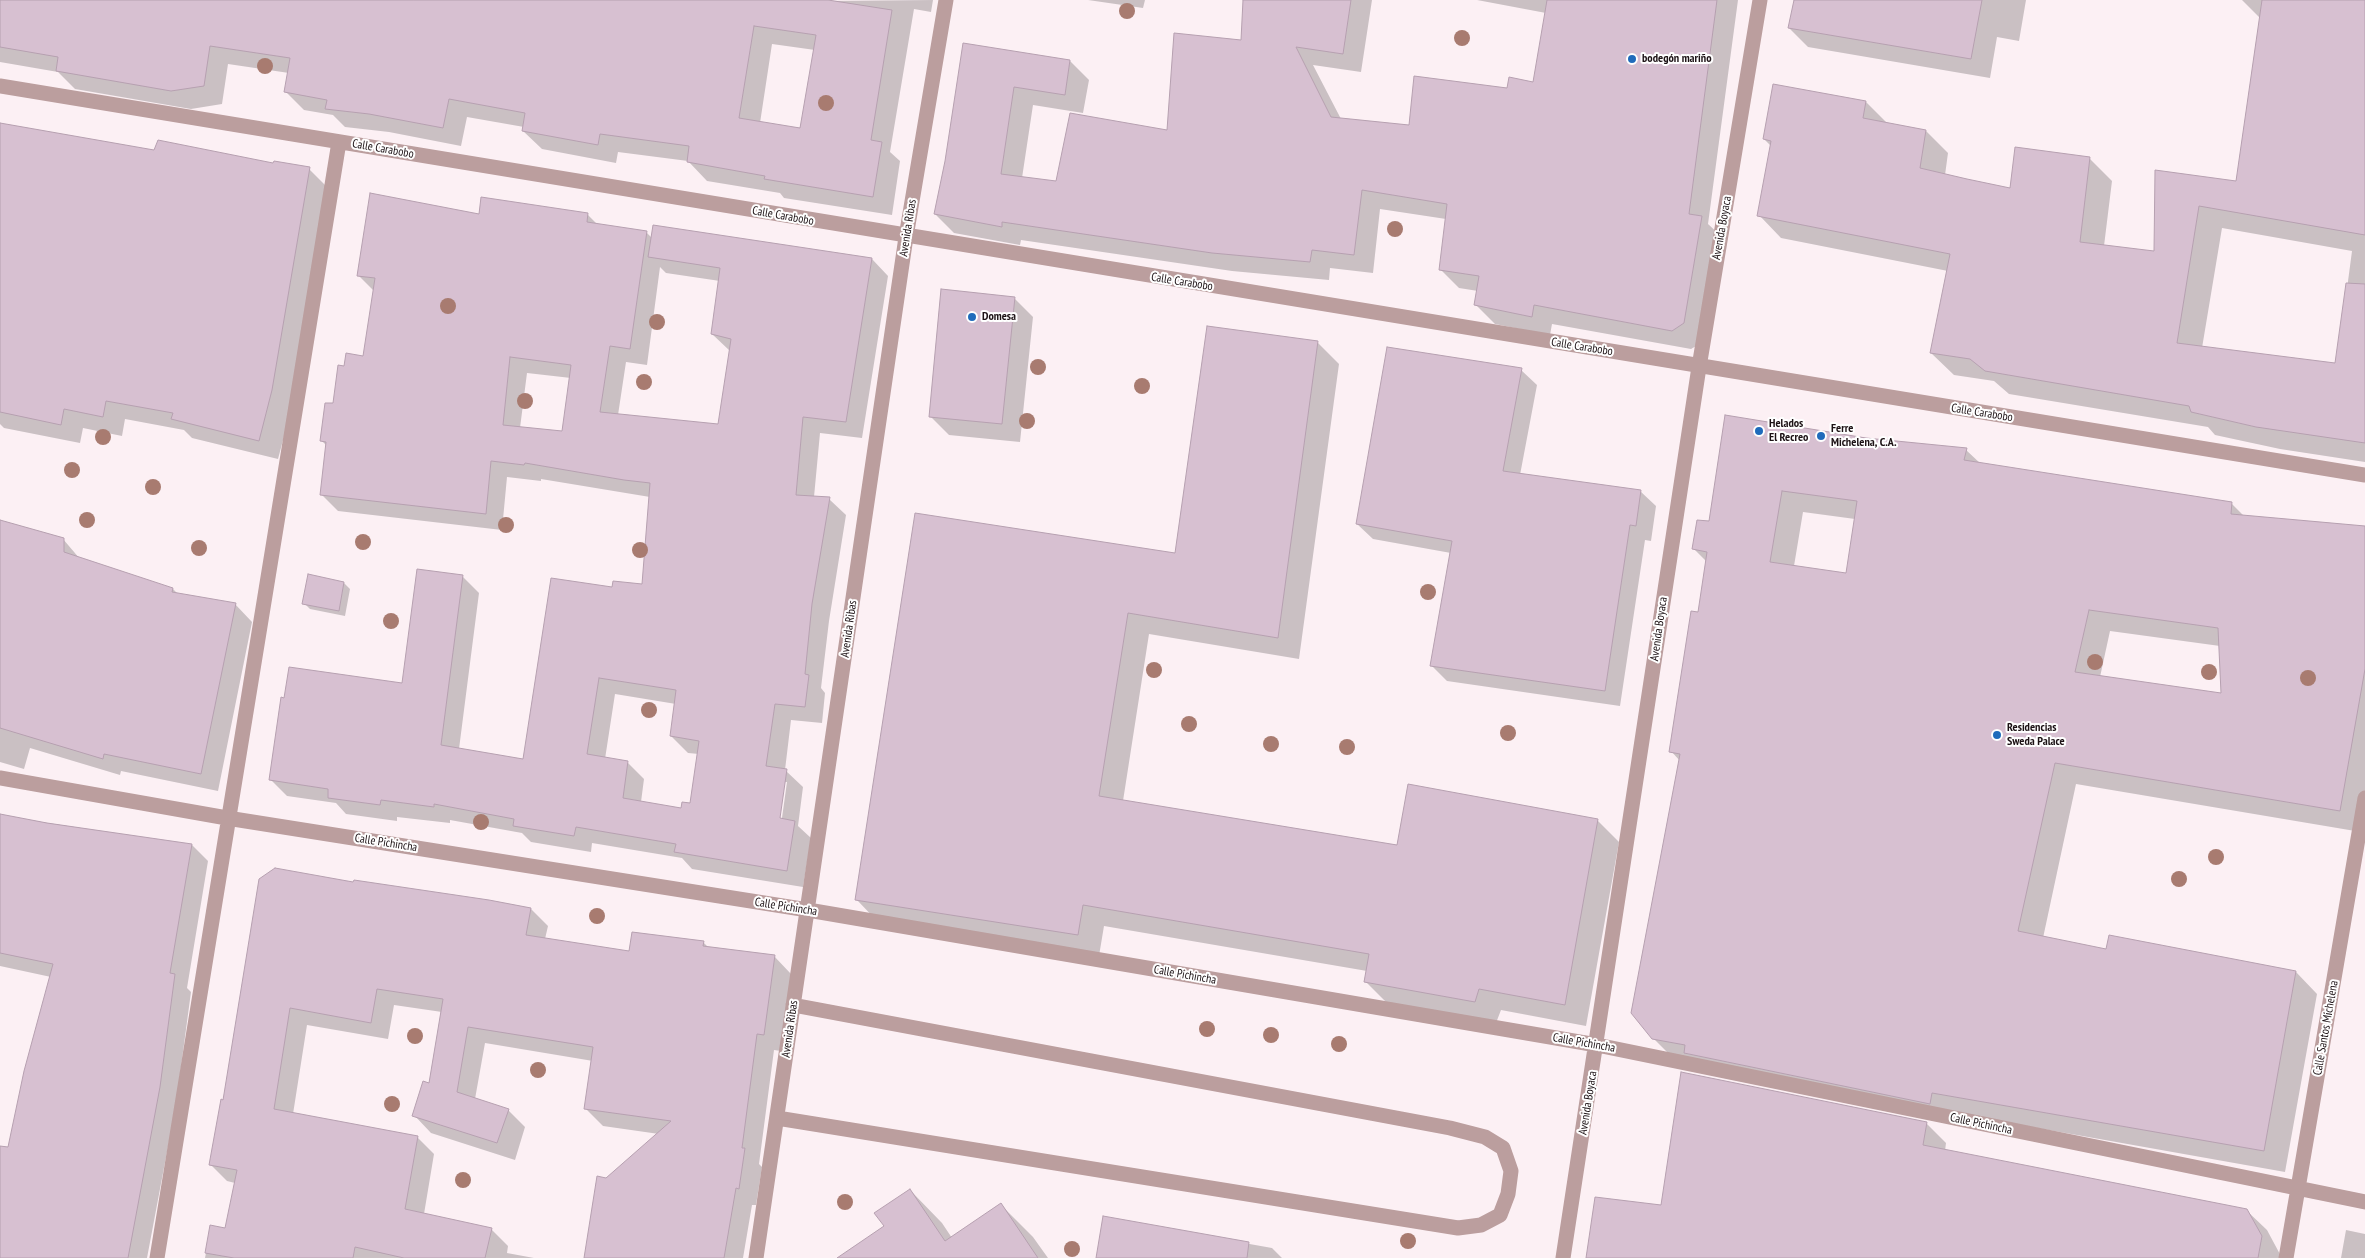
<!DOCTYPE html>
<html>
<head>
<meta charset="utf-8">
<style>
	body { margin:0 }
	canvas { display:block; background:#fcf0f4 }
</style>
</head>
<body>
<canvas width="2365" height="1258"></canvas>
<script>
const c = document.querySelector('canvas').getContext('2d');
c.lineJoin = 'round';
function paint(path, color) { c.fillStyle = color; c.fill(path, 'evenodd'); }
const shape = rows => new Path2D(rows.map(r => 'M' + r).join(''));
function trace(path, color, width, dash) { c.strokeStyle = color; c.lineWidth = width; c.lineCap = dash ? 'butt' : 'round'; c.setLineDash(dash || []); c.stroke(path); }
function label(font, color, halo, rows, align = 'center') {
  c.font = font + ' "PT Sans Narrow",sans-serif'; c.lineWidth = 4; c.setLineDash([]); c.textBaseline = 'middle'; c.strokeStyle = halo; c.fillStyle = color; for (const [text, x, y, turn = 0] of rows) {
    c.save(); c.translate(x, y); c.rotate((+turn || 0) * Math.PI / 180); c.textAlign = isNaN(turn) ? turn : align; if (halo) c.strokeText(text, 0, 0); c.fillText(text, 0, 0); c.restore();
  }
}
paint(shape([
	[0,0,828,1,933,0,931,12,914,9,890,152,900,161,892,215,784,198,780,193,707,181,688,161,618,152,616,163,542,149,523,131,524,127,467,117,461,146,389,132,345,127,333,115,304,110,286,92,289,73,228,64,222,104,191,109,75,89,58,72,0,62],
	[772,44,815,50,801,130,760,123],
	[1088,0,1145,0,1143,8],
	[1245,0,1372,0,1361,72,1313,65,1341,119,1410,127,1509,89,1534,83,1546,13,1477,0,1738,0,1708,224,1721,236,1703,342,1691,349,1552,324,1550,335,1495,324,1476,305,1478,291,1459,288,1440,269,1446,219,1380,209,1373,273,1330,268,1329,280,1232,271,1021,240,1020,245,954,233,935,214,946,161,964,44,1070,61,1089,80,1083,113,1033,105,1022,178,1057,183,1168,131,1242,41],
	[1795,0,2026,0,2019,41,1997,37,1990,78,1808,47,1789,28],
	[2242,0,2365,0,2365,462,2280,449,2215,435,2208,427,2009,394,1994,381,1954,375,1931,353,1948,271,1781,238,1759,215,1771,146,1764,139,1866,102,1888,124,1926,131,1948,153,1945,175,2011,190,2089,158,2112,181,2104,246,2155,253,2156,172,2237,183,2261,19],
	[2222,228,2352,251,2337,364,2202,348],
	[0,124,155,152,309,169,328,188,291,410,278,459,192,438,184,430,125,419,122,436,83,428,80,443,4,428,0,424],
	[482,199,588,215,598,225,646,232,652,238,872,259,888,276,862,438,820,433,814,497,829,499,846,515,829,621,821,688,825,693,822,723,791,720,785,770,803,787,798,826,811,838,803,887,692,869,682,858,592,843,591,852,531,842,522,833,450,820,450,823,397,817,397,821,346,814,336,803,287,796,270,779,403,685,462,576,479,593,459,749,524,761,614,589,643,586,650,497,541,479,541,481,507,477,502,530,338,511,322,495,327,446,321,440,345,367,364,357,374,291,358,275,480,215],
	[660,267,666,273,720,281,712,334,730,351,719,425,618,415,626,362,647,365],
	[527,373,571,378,563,432,520,428],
	[615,694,676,704,671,736,688,753,699,754,691,805,682,809,641,802,644,779,628,763,605,759],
	[784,782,787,782,781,825,778,824],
	[1014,298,1033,317,1020,442,949,435,930,416],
	[1317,342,1339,364,1299,659,1149,634,1123,801,1398,846,1597,820,1619,842,1586,1026,1501,1010,1496,1023,1387,1003,1365,981,1367,971,1104,926,1099,956,878,922,857,900,1176,555],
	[1521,370,1537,385,1520,475,1640,491,1656,506,1651,541,1645,540,1620,706,1447,681,1432,666,1451,553,1373,539,1357,524],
	[1866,439,1966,450,1981,464,2232,504,2245,517,2365,528,2365,809,2361,832,2076,784,2043,938,2107,951,2296,972,2317,994,2285,1172,1953,1113,1675,1060,1653,1038,1680,761,1671,751,1699,613,1707,562,1694,549,1710,523],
	[1803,512,1855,519,1847,575,1794,566],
	[2110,631,2220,646,2222,695,2100,677],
	[0,522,63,539,80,559,173,589,178,594,235,604,252,622,218,791,121,771,120,775,30,748,24,769,0,762],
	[344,583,350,589,345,616,310,609,304,603],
	[2,816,192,845,208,861,187,988,191,992,176,1104,147,1258,0,1258,0,1147,9,1149,51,977,0,966,0,822],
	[354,883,531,909,548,926,545,939,630,953,703,942,709,948,774,956,791,974,781,1051,774,1050,759,1164,762,1167,756,1205,752,1205,743,1258,585,1258,607,1179,659,1134,603,1126,586,1109,593,1061,485,1043,475,1099,508,1110,525,1127,515,1160,431,1133,414,1115,430,1085,442,1012,394,1005,388,1039,307,1025,293,1114,417,1137,434,1154,424,1214,491,1229,508,1246,507,1253,534,1258,205,1258,211,1227,226,1229,235,1183,227,1181,210,1164,224,1101],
	[1926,1123,1946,1143,1945,1151,2246,1210,2267,1230,2282,1258,1587,1258,1662,1207],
	[910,1190,942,1223,952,1238,1001,1205,1033,1237,1048,1258,839,1258,885,1227],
	[1104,1218,1272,1248,1282,1258,1097,1258],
	[2346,1230,2365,1234,2365,1258,2341,1258]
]), '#0003');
const building = shape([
	[0,0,828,0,892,10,871,140,882,142,873,197,764,179,765,176,687,162,689,146,600,134,598,145,522,131,525,113,449,99,443,128,369,114,325,109,327,100,284,92,290,58,210,46,204,86,171,91,56,71,58,57,0,47,0,0],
	[754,26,816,35,800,128,739,118,754,26],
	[1243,0,1351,0,1343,54,1296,47,1331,117,1409,125,1414,76,1507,88,1509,77,1533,82,1547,0,1717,0,1689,214,1702,216,1684,323,1672,331,1534,305,1532,317,1474,305,1479,276,1439,270,1447,204,1362,190,1354,255,1312,250,1310,262,1212,253,1002,222,1002,227,934,214,945,161,963,43,1070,60,1065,95,1014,87,1001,174,1056,181,1070,113,1167,130,1174,33,1241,40,1243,0],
	[1794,0,1982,0,1971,59,1788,28,1794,0],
	[2262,0,2365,0,2365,235,2199,206,2177,343,2335,363,2346,283,2365,284,2365,443,2256,427,2191,412,2189,406,1985,371,1970,359,1930,353,1950,254,1757,216,1771,141,1763,139,1773,84,1866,101,1863,118,1926,130,1920,168,1967,179,2010,188,2015,147,2090,157,2080,242,2154,251,2155,170,2236,181,2262,0],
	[0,123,154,150,158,140,273,163,274,161,310,167,272,390,259,441,171,419,173,413,106,401,103,417,64,409,61,425,0,412,0,123],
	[370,193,479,214,481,197,588,213,587,222,647,231,630,349,610,346,600,412,718,424,731,339,711,334,720,268,648,257,653,225,872,258,846,422,803,417,796,495,830,497,812,604,805,674,809,675,805,707,775,704,766,766,787,769,780,818,795,821,787,871,674,852,676,844,576,827,574,836,513,826,514,819,434,804,434,807,381,800,380,805,328,798,328,789,269,780,281,697,284,698,289,667,402,683,417,569,463,575,441,745,523,759,551,578,612,587,613,581,642,584,650,483,624,480,525,463,524,465,491,461,486,514,320,495,326,442,320,441,325,403,333,403,338,365,344,366,346,353,363,356,375,278,357,276,370,193],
	[510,357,571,365,562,431,503,425,510,357],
	[599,678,676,690,670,736,699,741,690,803,682,802,681,808,623,798,628,761,587,754,599,678],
	[941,289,1015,297,1002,424,929,417,941,289],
	[1207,326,1318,341,1278,638,1128,613,1099,796,1397,845,1408,784,1598,819,1565,1005,1479,989,1475,1002,1364,982,1369,954,1083,905,1078,935,855,900,915,513,1175,553,1207,326],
	[1387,347,1522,368,1503,471,1641,490,1636,526,1630,525,1605,691,1430,666,1452,541,1356,524,1387,347],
	[1725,415,1866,438,1967,448,1964,460,2232,502,2231,514,2365,526,2365,669,2340,811,2055,763,2018,931,2106,949,2109,935,2296,971,2264,1151,1932,1093,1930,1104,1684,1053,1685,1045,1652,1039,1631,1013,1680,754,1669,752,1691,611,1698,612,1707,552,1692,549,1697,520,1709,521,1725,415],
	[1782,491,1857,501,1846,573,1770,562,1782,491],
	[2089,610,2218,628,2221,693,2075,672,2089,610],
	[0,520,64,538,64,552,173,588,172,592,236,603,201,774,104,754,103,759,0,728,0,520],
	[308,574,344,582,339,611,302,604,308,574],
	[0,814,47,823,192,844,170,973,175,974,160,1087,128,1258,0,1258,0,1146,8,1147,24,1071,53,964,0,953,0,814],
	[275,868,353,882,354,880,489,900,531,908,526,935,629,951,632,932,704,941,703,946,775,955,764,1035,757,1034,742,1148,745,1148,739,1189,736,1188,724,1258,584,1258,597,1176,606,1178,671,1121,584,1109,593,1047,468,1027,457,1092,509,1109,497,1143,412,1116,423,1081,429,1083,443,999,377,989,371,1023,290,1008,274,1109,418,1136,405,1209,492,1228,485,1258,404,1258,355,1247,353,1258,234,1258,205,1253,210,1225,225,1228,237,1170,209,1165,221,1099,223,1100,259,879,275,868],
	[1681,1072,1927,1122,1923,1145,2247,1209,2262,1236,2258,1258,1586,1258,1595,1197,1661,1205,1681,1072],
	[910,1189,945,1241,1001,1203,1038,1258,837,1258,884,1226,874,1213,910,1189],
	[1103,1216,1249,1242,1247,1258,1096,1258,1103,1216]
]);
paint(building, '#d7c0d1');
trace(building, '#b6a0b0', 1);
trace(shape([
	[0,86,2365,475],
	[0,778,227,818,808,910,1597,1045,2365,1202],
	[777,1118,1458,1228,1481,1225,1500,1215,1508,1194,1511,1171,1503,1148,1485,1137,1450,1128,793,1005],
	[157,1258,339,142],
	[756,1258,906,237,946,0],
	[1563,1258,1699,367,1760,0],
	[2286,1258,2365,798]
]), '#bb9e9e', 15);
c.fillStyle = '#a87b70';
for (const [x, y] of [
	[1127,11],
	[1462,38],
	[265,66],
	[826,103],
	[1395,229],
	[448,306],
	[657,322],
	[1038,367],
	[644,382],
	[1142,386],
	[525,401],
	[1027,421],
	[103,437],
	[72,470],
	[153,487],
	[87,520],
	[506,525],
	[363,542],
	[199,548],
	[640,550],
	[1428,592],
	[391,621],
	[2095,662],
	[1154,670],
	[2209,672],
	[2308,678],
	[649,710],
	[1189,724],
	[1508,733],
	[1271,744],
	[1347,747],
	[481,822],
	[2216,857],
	[2179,879],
	[597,916],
	[1207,1029],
	[1271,1035],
	[415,1036],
	[1339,1044],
	[538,1070],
	[392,1104],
	[463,1180],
	[845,1202],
	[1408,1241],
	[1072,1249]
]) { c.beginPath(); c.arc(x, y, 8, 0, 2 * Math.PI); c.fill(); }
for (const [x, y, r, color] of [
	[1632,59,5,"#1f6bbb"],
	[972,317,5,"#1f6bbb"],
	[1759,431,5,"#1f6bbb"],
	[1821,436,5,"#1f6bbb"],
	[1997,735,5,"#1f6bbb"]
]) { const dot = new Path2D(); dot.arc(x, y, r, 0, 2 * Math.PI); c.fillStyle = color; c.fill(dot); trace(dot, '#fff', 2); }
label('bold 12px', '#1c1215', '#fff', [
	["bodegón mariño",1642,59],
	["Domesa",982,317],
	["Helados",1769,424],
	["El Recreo",1769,438],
	["Ferre",1831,429],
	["Michelena, C.A.",1831,443],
	["Residencias",2007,728],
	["Sweda Palace",2007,742]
], 'left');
label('12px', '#1c1215', '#fff', [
	["Calle Carabobo",383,149,10],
	["Calle Carabobo",783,216,10],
	["Avenida Ribas",908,228,-81],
	["Avenida Boyaca",1722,228,-80],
	["Calle Carabobo",1182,282,9],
	["Calle Carabobo",1582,347,9],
	["Calle Carabobo",1982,413,9],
	["Avenida Ribas",849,629,-82],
	["Avenida Boyaca",1659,629,-82],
	["Calle Pichincha",386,843,9],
	["Calle Pichincha",786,907,9],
	["Calle Pichincha",1185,975,10],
	["Calle Santos Michelena",2326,1028,-80],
	["Avenida Ribas",790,1029,-82],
	["Calle Pichincha",1584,1043,10],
	["Avenida Boyaca",1588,1103,-81],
	["Calle Pichincha",1981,1124,12]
]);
</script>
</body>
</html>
